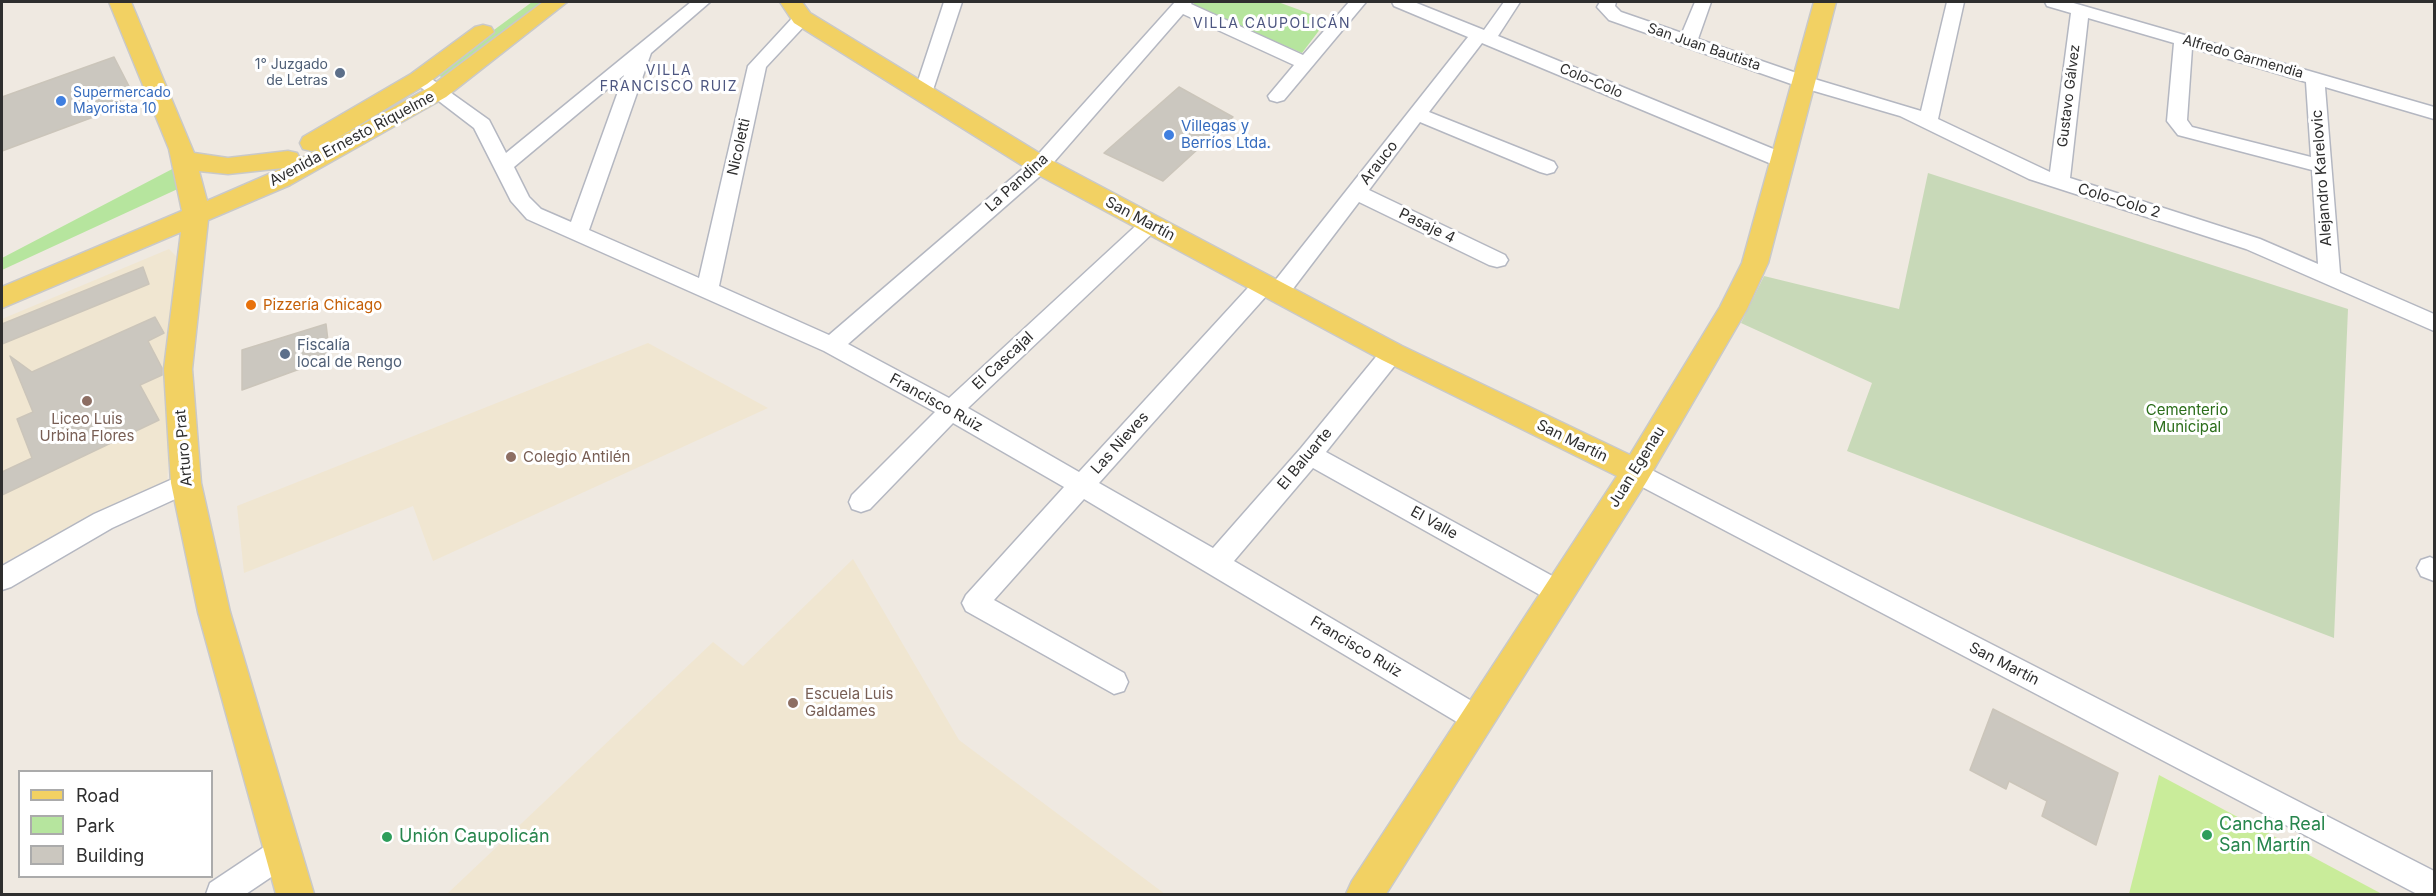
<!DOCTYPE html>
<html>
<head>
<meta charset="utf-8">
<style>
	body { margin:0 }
	#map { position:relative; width:2436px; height:896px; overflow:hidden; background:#efe9e1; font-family:Inter,sans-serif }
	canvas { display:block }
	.frame { position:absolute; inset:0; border:3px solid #2e2e2e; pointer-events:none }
	.legend { position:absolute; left:18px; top:770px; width:195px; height:108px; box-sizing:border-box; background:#fff; border:2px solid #ababab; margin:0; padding:8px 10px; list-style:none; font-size:18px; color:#2e2e2e }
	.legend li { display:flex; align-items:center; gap:12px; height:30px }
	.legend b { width:30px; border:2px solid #ababab }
</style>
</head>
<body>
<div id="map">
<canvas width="2436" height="896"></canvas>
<div class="frame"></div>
<ul class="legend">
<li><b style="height:8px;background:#f2d163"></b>Road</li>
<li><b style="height:16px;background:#b6e59e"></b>Park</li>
<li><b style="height:16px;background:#cbc7bf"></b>Building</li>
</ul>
</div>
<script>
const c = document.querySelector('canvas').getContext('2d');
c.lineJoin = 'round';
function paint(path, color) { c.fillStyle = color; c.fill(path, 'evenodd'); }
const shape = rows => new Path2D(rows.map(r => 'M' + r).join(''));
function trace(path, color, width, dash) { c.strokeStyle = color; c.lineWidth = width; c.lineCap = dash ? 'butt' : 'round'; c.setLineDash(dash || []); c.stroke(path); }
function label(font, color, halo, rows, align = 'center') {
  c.font = font + ' Inter,sans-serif'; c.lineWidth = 6; c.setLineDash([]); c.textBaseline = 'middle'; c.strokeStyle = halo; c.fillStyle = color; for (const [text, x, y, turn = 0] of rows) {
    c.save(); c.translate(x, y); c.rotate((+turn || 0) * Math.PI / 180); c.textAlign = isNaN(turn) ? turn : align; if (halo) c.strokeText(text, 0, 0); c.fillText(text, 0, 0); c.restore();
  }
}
paint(shape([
	[169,249,181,261,167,484,80,522,2,564,2,319],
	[648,343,768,408,433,561,413,506,244,573,237,506],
	[853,559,959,740,1165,894,447,894,713,642,743,666]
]), '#f0e6d1');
paint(shape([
	[532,2,545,2,444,78,434,74],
	[1195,2,1278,2,1327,20,1302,53,1191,6],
	[178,166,182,187,2,270,2,258]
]), '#b6e59e');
paint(shape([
	[1928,173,2348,309,2334,638,1847,451,1872,383,1741,323,1764,276,1899,309]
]), '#c8d9b8');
paint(shape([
	[2159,775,2382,894,2129,894]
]), '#c9ec9a');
const building = shape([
	[114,57,132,92,118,97,123,106,2,151,2,97,114,57],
	[1179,87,1233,117,1163,181,1104,153,1179,87],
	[143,267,149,284,2,344,2,324,143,267],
	[155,317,164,333,148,341,162,368,162,375,140,385,159,420,2,495,2,472,32,458,17,419,33,412,10,356,32,372,155,317],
	[326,324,330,358,242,390,242,350,326,324],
	[1993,709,2118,773,2096,845,2042,816,2047,801,2009,781,2006,789,1970,770,1993,709]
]);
paint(building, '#cbc7bf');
trace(building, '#cbc5ba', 1.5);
const minor = shape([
	[691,2,710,2,651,53,589,230,699,278,748,66,796,14,808,14,811,18,808,22,766,67,719,286,829,335,1033,160,1175,2,1192,2,1191,4,1303,55,1349,2,1366,2,1284,100,1277,102,1270,100,1268,96,1294,65,1183,14,1047,170,848,344,949,398,1142,220,1149,218,1156,220,1159,225,1156,230,968,408,1079,472,1256,279,1264,276,1272,279,1274,282,1468,37,1394,6,1392,2,1414,2,1484,30,1504,2,1520,2,1498,36,1788,155,1791,160,1788,165,1781,167,1774,165,1482,43,1429,112,1554,162,1557,167,1554,172,1547,174,1540,172,1420,122,1369,190,1505,255,1508,260,1505,265,1497,267,1489,265,1359,202,1286,298,1278,300,1270,298,1268,294,1099,483,1213,548,1301,448,1384,347,1392,345,1400,347,1403,353,1400,359,1326,452,1567,584,1571,592,1567,600,1558,603,1549,600,1313,468,1234,561,1487,710,1491,719,1487,728,1477,732,1467,728,1084,499,994,600,1124,673,1128,682,1124,691,1114,694,966,611,962,603,966,595,1064,487,953,423,870,509,861,512,852,509,849,502,852,495,935,412,824,351,527,219,511,201,474,128,410,79,412,75,426,75,489,120,506,153,691,2],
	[624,75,571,222,541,209,529,197,514,167,624,75],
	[944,2,962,2,932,93,930,97,923,99,916,97,914,93,944,2],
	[1600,2,1616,2,1615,6,1621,12,1682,33,1695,2,1711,2,1698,39,1811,78,1921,111,1947,2,1964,2,1938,119,2050,172,2071,13,2047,6,2045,2,2070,2,2434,107,2434,119,2325,87,2340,273,2434,314,2434,331,2246,249,2029,179,1900,116,1797,86,1609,20,1597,7,1600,2],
	[2088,18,2174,43,2167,121,2178,135,2312,170,2318,264,2260,239,2070,178,2088,18],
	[2192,48,2306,82,2311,157,2192,127,2187,120,2192,48],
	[1636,462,2434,871,2434,894,2417,894,1627,479,1624,472,1627,465,1636,462],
	[186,473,195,476,198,483,195,490,112,528,11,587,2,590,2,566,94,514,186,473],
	[2430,557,2434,559,2434,581,2421,576,2417,568,2421,560,2430,557],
	[281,838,292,843,296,853,292,863,246,894,206,894,210,883,270,843,281,838]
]);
const major = shape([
	[109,2,131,2,194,153,228,158,288,151,297,153,300,159,318,149,312,151,303,149,300,143,303,137,411,74,475,27,483,25,491,27,494,32,427,84,331,142,430,87,543,2,567,2,446,97,290,185,208,220,192,369,201,483,230,612,314,894,276,894,198,612,171,483,164,369,181,232,2,308,2,287,182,211,169,149,109,2],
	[283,168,207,201,199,171,228,174,283,168],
	[780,2,802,2,810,13,1049,159,1402,346,1630,455,1720,307,1742,263,1814,2,1836,2,1768,263,1747,309,1647,481,1386,894,1346,894,1352,881,1617,476,1382,360,1031,171,794,23,780,2]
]);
trace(minor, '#b4b7c1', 3);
trace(major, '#c9c9c9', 3);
paint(minor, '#fff');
paint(major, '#f2d163');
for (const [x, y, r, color] of [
	[340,73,6,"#5c6f8a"],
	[61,101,6,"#3f7fe0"],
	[1169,135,6,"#3f7fe0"],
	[251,305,6,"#e8710a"],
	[285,354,6,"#5c6f8a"],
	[87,401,6,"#8d6e63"],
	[511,457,6,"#8d6e63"],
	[793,703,6,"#8d6e63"],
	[2207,835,6,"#2e9e5b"],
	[387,837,6,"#2e9e5b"]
]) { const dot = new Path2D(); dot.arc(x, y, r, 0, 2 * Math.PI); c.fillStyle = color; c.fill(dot); trace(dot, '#fff', 2); }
c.letterSpacing = '1.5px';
label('14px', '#4d5680', '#fff', [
	["VILLA CAUPOLICÁN",1272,24],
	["VILLA",669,71],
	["FRANCISCO RUIZ",669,87]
]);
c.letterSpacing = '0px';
label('14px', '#2e2e2e', '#fff', [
	["San Juan Bautista",1704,47,19],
	["Alfredo Garmendia",2243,57,16],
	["Colo-Colo",1591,81,23],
	["Gustavo Gálvez",2069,96,-83]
]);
label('14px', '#4e5e75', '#fff', [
	["1° Juzgado",328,65],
	["de Letras",328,81]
], 'right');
label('14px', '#366cbe', '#fff', [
	["Supermercado",73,93],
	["Mayorista 10",73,109]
], 'left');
label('15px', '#366cbe', '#fff', [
	["Villegas y",1181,126],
	["Berríos Ltda.",1181,143]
], 'left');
label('15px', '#2e2e2e', '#fff', [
	["Avenida Ernesto Riquelme",352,139,-28],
	["Nicoletti",739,147,-77],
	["Arauco",1379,163,-52],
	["Alejandro Karelovic",2322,178,-94],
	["La Pandina",1017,183,-42],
	["Colo-Colo 2",2119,201,17],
	["San Martín",1140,219,28],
	["Pasaje 4",1427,226,26],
	["El Cascajal",1003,361,-43],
	["Francisco Ruiz",936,403,29],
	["San Martín",1572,441,26],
	["Las Nieves",1120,443,-48],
	["Arturo Prat",184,448,-95],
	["El Baluarte",1305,459,-50],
	["Juan Egenau",1637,467,-58],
	["El Valle",1434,523,29],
	["Francisco Ruiz",1356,647,31],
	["San Martín",2004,664,27]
]);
label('15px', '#c56008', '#fff', [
	["Pizzería Chicago",263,305]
], 'left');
label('15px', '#4e5e75', '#fff', [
	["Fiscalía",297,345],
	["local de Rengo",297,362]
], 'left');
label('15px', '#2c6e1b', '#fff', [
	["Cementerio",2187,410],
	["Municipal",2187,427]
]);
label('15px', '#785e54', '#fff', [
	["Liceo Luis",87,419,"center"],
	["Urbina Flores",87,436,"center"],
	["Colegio Antilén",523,457],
	["Escuela Luis",805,694],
	["Galdames",805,711]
], 'left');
label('18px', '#27864d', '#fff', [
	["Cancha Real",2219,825],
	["San Martín",2219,846],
	["Unión Caupolicán",399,837]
], 'left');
</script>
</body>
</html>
